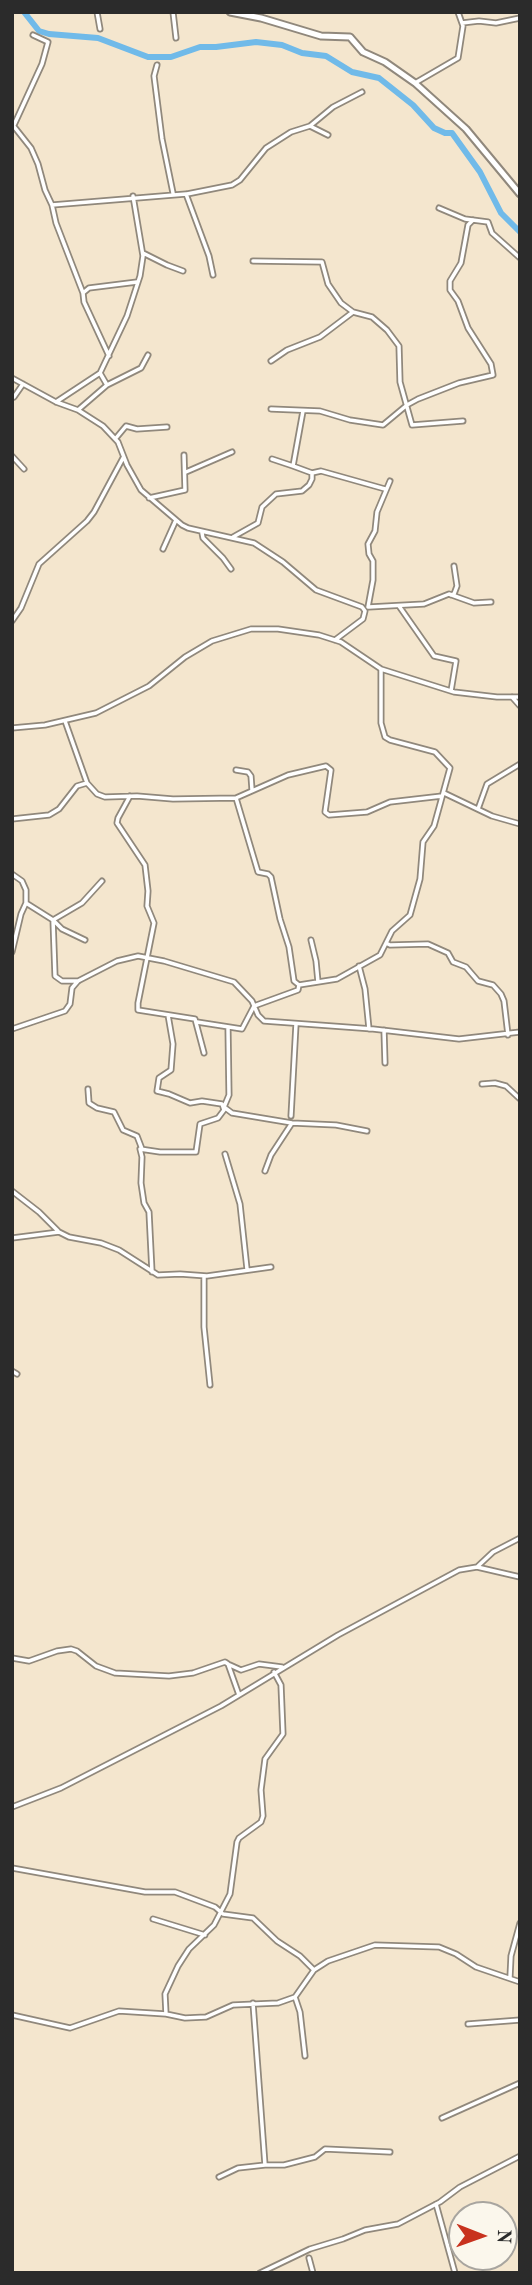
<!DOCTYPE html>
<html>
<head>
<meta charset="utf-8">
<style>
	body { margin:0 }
	#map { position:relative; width:532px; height:2285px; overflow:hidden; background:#f4e6ce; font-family:"Old Standard TT",serif }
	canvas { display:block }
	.frame { position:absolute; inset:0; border:14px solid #2b2b2b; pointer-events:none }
	.north { position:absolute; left:448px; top:2201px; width:70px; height:70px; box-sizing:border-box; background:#fbf7ec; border:2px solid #a8a59f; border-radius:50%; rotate:91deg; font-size:19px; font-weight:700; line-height:28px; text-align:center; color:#2b2b2b }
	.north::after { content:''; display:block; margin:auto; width:24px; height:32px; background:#c8321e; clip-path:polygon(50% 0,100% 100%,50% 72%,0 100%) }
</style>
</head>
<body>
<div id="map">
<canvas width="532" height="2285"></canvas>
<div class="frame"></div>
<div class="north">N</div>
</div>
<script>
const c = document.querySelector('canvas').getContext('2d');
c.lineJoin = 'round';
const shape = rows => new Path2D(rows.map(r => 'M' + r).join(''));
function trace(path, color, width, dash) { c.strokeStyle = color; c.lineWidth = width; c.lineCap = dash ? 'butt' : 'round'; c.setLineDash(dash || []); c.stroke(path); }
trace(shape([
	[24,12,39,31,49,34,98,38,148,57,171,57,200,47,216,47,256,42,282,45,302,53,326,56,352,72,379,78,413,105,434,128,445,133,452,133,480,172,501,213,520,232]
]), '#70bae9', 6);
const minor = shape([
	[97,12,100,29],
	[173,12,176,38],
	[462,23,479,21,496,23,520,18],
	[157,65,154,76,162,139,173,193],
	[415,83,458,58,463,26,458,12],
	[12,124,31,148,38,164,45,190,52,205,56,223,83,293,84,302,109,356],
	[14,125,42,64,48,42,33,35],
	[310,126,333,107,362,92],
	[187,194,232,185,240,180,266,148,291,132,310,126,328,135],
	[52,205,186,194,209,256,213,275],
	[439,208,465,219,488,222,492,233,520,258],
	[143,253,167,265,183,271],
	[253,261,322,262,328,284,341,303,353,312,372,317,387,330,399,346,400,382,412,425,463,421],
	[83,293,89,288,137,282],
	[271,361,287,350,320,337,353,312],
	[100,373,107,385],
	[12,378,56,402,78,410,103,426,118,442,127,465,141,490,182,525,188,528,254,543,283,562,316,590,362,607,365,611,363,619,335,640],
	[14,397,23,384],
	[56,402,100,373,127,316,140,276,143,256,133,196],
	[271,409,320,411,350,420,383,425,407,405,418,399,459,383,493,375,491,364,468,328,458,301,450,290,450,281,461,263,468,225,473,220],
	[78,410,107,385,141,368,148,355],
	[116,438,126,426,137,429,167,427],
	[12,456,24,469],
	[272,459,293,466,303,411],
	[186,472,232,452],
	[312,473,321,471,385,489],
	[149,498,185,490,184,455],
	[202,533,203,538,223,558,231,569],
	[233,537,258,523,262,507,276,494,302,491,309,485,312,479,312,473,293,466],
	[163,549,176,520],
	[451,595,454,594,457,586,454,566],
	[399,606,434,656,456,661,451,691],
	[368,607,373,580,373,561,369,554,368,544,375,531,377,512,390,481],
	[369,607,424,604,449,594,474,603,491,602],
	[12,621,21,608,39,564,87,521,94,512,123,458],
	[512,697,520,706],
	[65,721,87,783,97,794,105,797,137,796,173,799,236,798],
	[12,728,45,725,96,713,149,686,185,657,212,641,251,629,278,629,319,635,341,642,381,669,454,692,497,697,520,697],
	[236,770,248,772,251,776,252,790],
	[444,793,492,816,520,824],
	[130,796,118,818,117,823,145,865,148,891,147,906,154,923,138,1003,138,1010,195,1019,204,1053],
	[478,809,487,784,520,764],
	[12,819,49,815,59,809,77,786,87,783],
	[12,874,22,881,26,890,26,903,21,914,12,952],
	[26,903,53,920,62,929,85,940],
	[311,940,316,961,318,982],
	[386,943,390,945,428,944,448,953,453,962,466,967,478,981,493,985,501,994,504,1001,508,1035],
	[359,966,365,989,369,1029],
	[78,981,62,981,55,976,53,920,82,903,102,881],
	[299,985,294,981,289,947,280,919,271,877,268,874,258,872,236,798,288,775,326,766,331,770,325,812,329,815,367,812,390,802,442,796],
	[197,1022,242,1029,254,1006,298,990,299,985,337,979,380,955,392,931,410,915,420,879,423,842,434,826,450,768,435,752,390,740,385,737,381,723,381,669],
	[228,1028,229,1095,224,1107,232,1113,292,1123,336,1125,367,1131],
	[12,1029,65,1011,70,1004,72,988,78,981,117,961,138,956,164,961,234,982,252,1001,258,1015,264,1021,373,1029,459,1039,520,1032],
	[384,1030,385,1063],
	[482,1084,495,1083,506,1086,520,1099],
	[88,1089,89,1103,97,1108,114,1112,123,1130,137,1136,142,1149],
	[291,1116,296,1024],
	[225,1154,240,1204,247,1269],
	[265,1171,271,1155,292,1123],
	[12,1191,39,1212,58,1231],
	[12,1238,59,1232,69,1237,101,1243,119,1250,158,1275,180,1274,207,1276,271,1267],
	[152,1272,149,1212,144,1203,141,1183,142,1157,140,1149,160,1152,196,1152,200,1124,218,1118,224,1110,222,1104,202,1101,190,1103,169,1094,157,1091,159,1078,171,1070,173,1044,168,1015],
	[204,1276,204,1327,210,1385],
	[12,1371,17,1374],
	[477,1567,493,1552,520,1538],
	[12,1658,29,1661,57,1651,71,1649,77,1651,96,1666,115,1673,169,1676,193,1673,225,1662,228,1664,239,1695],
	[230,1665,241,1670,259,1664,282,1667],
	[12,1807,61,1788,221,1706,338,1635,459,1570,477,1567,520,1577],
	[12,1868,145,1892,175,1892,215,1907,223,1914,253,1918,277,1941,300,1956,314,1970],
	[153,1919,205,1935],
	[510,1977,511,1956,520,1923],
	[295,1997,300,2012,305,2056],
	[253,2003,265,2165],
	[166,2014,165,1994,178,1966,189,1949,214,1925,230,1894,237,1842,239,1838,261,1822,263,1816,261,1790,265,1759,283,1734,281,1685,274,1672],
	[12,2015,70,2028,119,2011,166,2014,185,2018,206,2017,233,2005,278,2003,295,1997,314,1970,328,1961,375,1945,439,1947,456,1954,476,1967,520,1982],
	[468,2024,520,2020],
	[442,2118,520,2083],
	[219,2177,238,2168,265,2165,284,2165,315,2157,325,2149,390,2152],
	[436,2204,455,2273],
	[309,2258,313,2273],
	[260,2273,310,2249,343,2239,365,2230,398,2224,440,2202,460,2187,520,2156]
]);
const major = shape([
	[230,12,261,18,321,36,350,37,363,52,385,62,415,83,466,129,520,194]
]);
trace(minor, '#90887c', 7);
trace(major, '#90887c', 9);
trace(minor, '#fff', 3.5);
trace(major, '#fff', 5);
</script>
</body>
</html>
